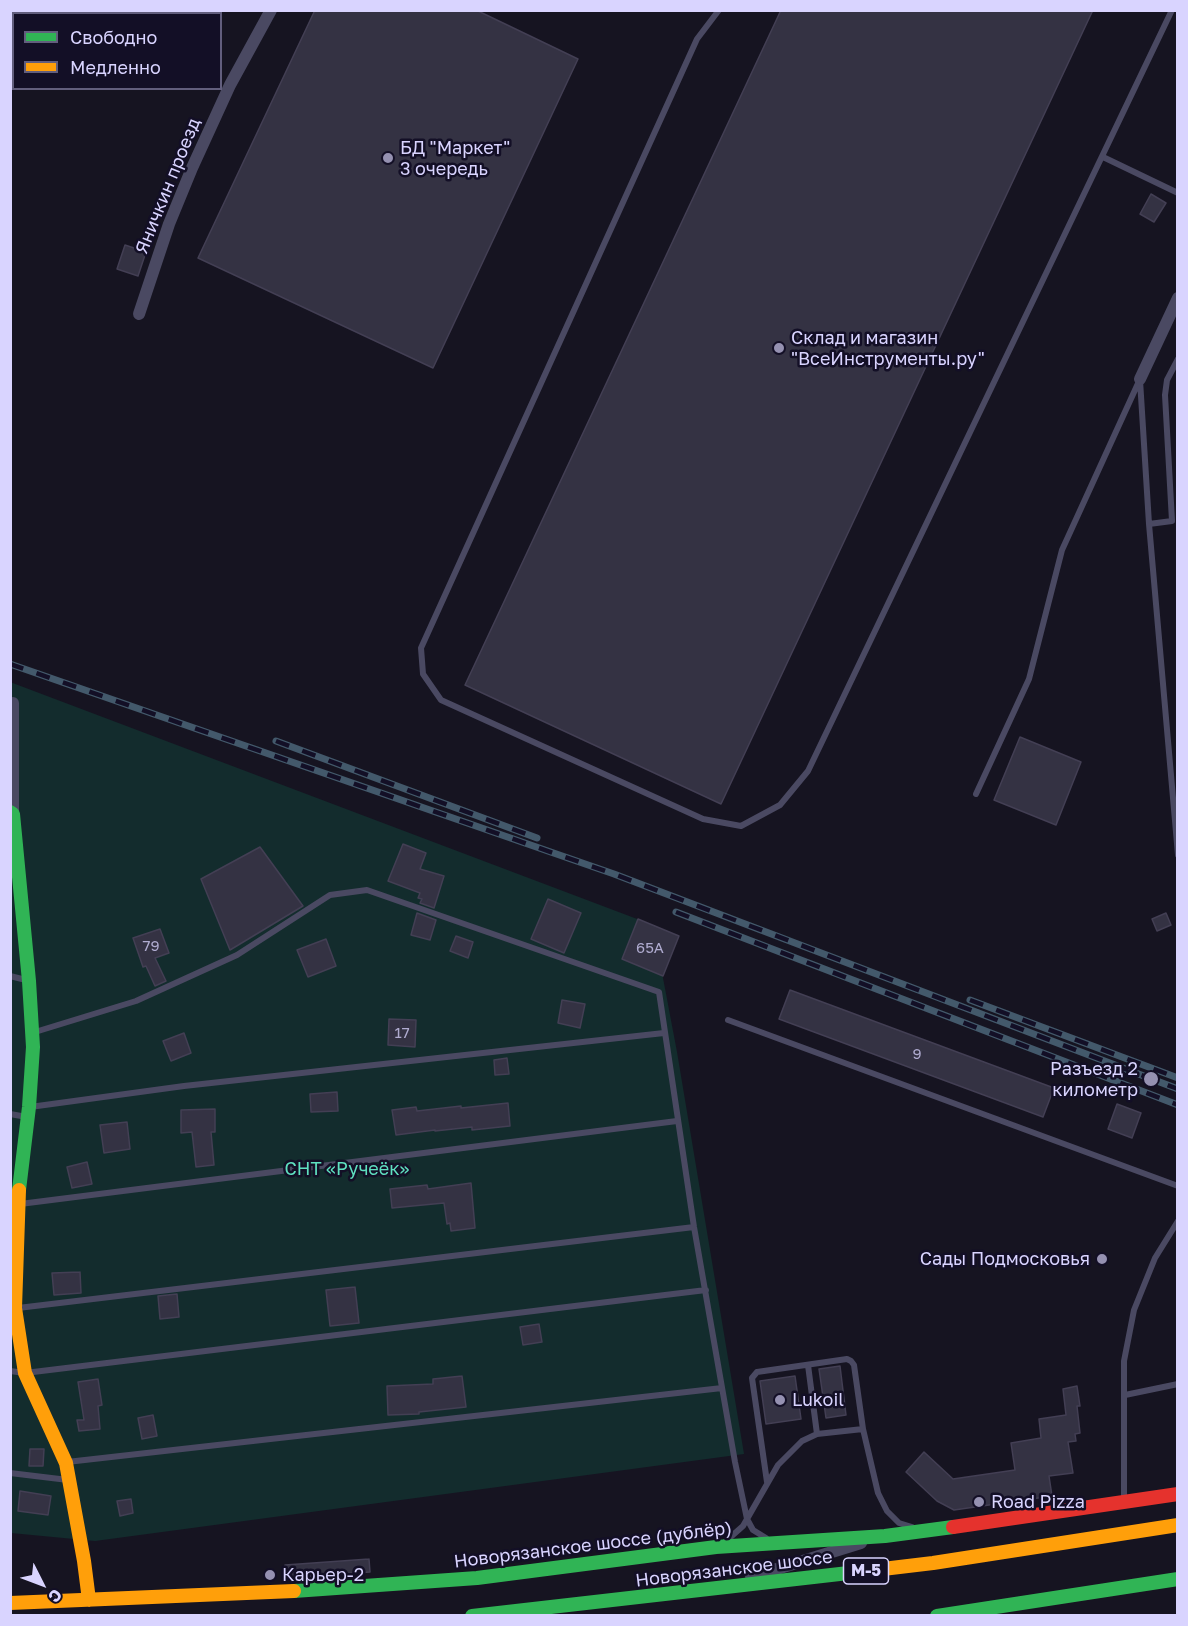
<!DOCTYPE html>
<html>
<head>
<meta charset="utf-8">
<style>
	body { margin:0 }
	#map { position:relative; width:1188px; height:1626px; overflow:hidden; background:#161421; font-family:"Golos Text",sans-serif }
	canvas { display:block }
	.frame { position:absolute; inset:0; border:12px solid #d9d4ff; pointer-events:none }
	.legend { position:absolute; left:12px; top:12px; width:210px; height:78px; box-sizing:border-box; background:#130f26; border:2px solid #625e7d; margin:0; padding:8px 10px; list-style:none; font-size:18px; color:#d9d4ff }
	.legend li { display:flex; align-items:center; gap:12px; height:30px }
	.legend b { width:30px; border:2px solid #625e7d }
	.north { position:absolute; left:12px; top:1554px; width:60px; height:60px; -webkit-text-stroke:4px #130f26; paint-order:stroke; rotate:132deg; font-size:16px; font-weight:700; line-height:24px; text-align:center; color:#d9d4ff }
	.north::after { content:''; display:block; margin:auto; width:21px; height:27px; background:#d9d4ff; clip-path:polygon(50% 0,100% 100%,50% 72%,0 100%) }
</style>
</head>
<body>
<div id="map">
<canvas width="1188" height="1626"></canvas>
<div class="frame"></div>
<ul class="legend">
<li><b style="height:8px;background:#30b455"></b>Свободно</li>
<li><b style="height:8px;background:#ff9f0a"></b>Медленно</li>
</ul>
<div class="north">С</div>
</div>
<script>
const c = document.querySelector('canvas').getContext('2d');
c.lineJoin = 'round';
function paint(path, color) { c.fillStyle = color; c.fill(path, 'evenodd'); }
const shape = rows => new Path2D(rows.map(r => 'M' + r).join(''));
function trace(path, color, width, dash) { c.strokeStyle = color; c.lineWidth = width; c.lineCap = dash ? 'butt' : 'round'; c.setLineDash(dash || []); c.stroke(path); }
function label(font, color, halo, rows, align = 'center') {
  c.font = font + ' "Golos Text",sans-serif'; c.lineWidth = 5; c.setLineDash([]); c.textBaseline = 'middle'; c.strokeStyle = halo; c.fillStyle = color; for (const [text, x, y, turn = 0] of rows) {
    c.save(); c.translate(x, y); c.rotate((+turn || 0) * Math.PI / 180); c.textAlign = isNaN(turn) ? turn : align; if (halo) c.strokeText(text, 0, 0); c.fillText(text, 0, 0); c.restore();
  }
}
paint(shape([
	[10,682,653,925,677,1052,744,1454,95,1541,11,1533]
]), '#132c2d');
const building = shape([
	[315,10,476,10,578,59,433,368,198,258,315,10],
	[781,10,1093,10,721,804,465,685,781,10],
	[1151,194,1166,203,1154,222,1140,214,1151,194],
	[125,245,146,252,138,276,117,269,125,245],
	[1020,737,1081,762,1056,825,994,800,1020,737],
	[403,844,426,853,420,869,444,876,434,908,420,903,422,899,418,898,420,893,388,881,403,844],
	[260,847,303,906,230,950,201,879,260,847],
	[548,899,581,913,564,953,531,939,548,899],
	[417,913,436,920,430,940,411,935,417,913],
	[1166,913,1171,925,1157,931,1152,919,1166,913],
	[638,919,679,936,663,976,622,959,638,919],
	[160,929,169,953,155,958,166,981,155,986,146,966,143,967,133,938,160,929],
	[456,936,473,942,468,958,450,951,456,936],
	[326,939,336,966,308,977,297,950,326,939],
	[790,990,1054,1088,1043,1117,779,1019,790,990],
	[562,1000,585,1004,580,1028,558,1023,562,1000],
	[389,1019,416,1020,415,1047,388,1045,389,1019],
	[184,1033,191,1053,171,1061,163,1041,184,1033],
	[507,1058,509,1074,495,1075,494,1060,507,1058],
	[337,1092,338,1111,311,1112,310,1094,337,1092],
	[508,1103,510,1126,472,1130,472,1127,435,1131,435,1130,396,1135,392,1110,416,1107,417,1111,461,1106,461,1108,508,1103],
	[1117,1104,1141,1113,1132,1138,1108,1129,1117,1104],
	[215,1109,215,1132,211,1132,214,1165,196,1167,192,1132,181,1133,181,1110,215,1109],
	[127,1122,130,1149,104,1153,100,1125,127,1122],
	[87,1162,92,1184,72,1188,67,1167,87,1162],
	[471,1183,475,1228,451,1231,450,1223,447,1224,444,1203,392,1208,390,1189,427,1185,428,1189,471,1183],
	[80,1272,81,1293,54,1295,52,1273,80,1272],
	[355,1287,359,1323,330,1326,326,1290,355,1287],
	[177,1294,179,1317,160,1319,158,1296,177,1294],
	[539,1324,542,1342,523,1345,520,1327,539,1324],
	[840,1366,846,1415,826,1418,819,1369,840,1366],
	[462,1376,466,1407,419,1412,419,1414,388,1415,387,1386,433,1384,433,1379,462,1376],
	[795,1376,801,1419,766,1424,760,1381,795,1376],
	[98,1379,102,1405,98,1406,100,1429,79,1431,77,1420,84,1420,78,1382,98,1379],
	[1077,1386,1080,1406,1077,1406,1080,1433,1075,1434,1076,1441,1068,1442,1073,1473,1049,1476,1052,1496,954,1510,937,1501,906,1472,924,1452,953,1479,1015,1470,1011,1443,1041,1438,1039,1419,1066,1415,1063,1389,1077,1386],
	[153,1415,157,1436,142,1439,138,1418,153,1415],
	[30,1449,44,1449,43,1466,29,1466,30,1449],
	[20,1491,51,1496,48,1515,18,1511,20,1491],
	[131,1499,133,1513,120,1516,117,1501,131,1499],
	[369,1559,370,1572,286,1578,285,1565,369,1559]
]);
paint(building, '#343243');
trace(building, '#433f54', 1.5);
trace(shape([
	[719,10,697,39,421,648,423,674,441,700,703,819,741,826,780,805,808,771,1172,10],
	[10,47,14,47],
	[1103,157,1178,193],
	[1140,380,1149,524,1172,521,1165,395,1167,380,1178,359],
	[1149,524,1178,855],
	[976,794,1029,679,1062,550,1140,379],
	[10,976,26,980],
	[728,1020,1178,1186],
	[35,1032,136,1001,237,955,330,895,367,890,659,992,694,1227,735,1462,747,1519,753,1530,766,1538],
	[30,1107,184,1086,664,1033],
	[10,1114,27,1117],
	[20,1204,677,1121],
	[18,1308,694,1227],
	[808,1365,817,1434],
	[10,1371,25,1373,706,1290],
	[1125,1395,1178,1384],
	[67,1462,722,1388],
	[10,1473,68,1480],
	[767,1482,752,1378,757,1372,847,1359,851,1361,854,1365,863,1429],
	[1124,1500,1124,1361,1134,1310,1155,1258,1178,1221],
	[725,1542,743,1526,778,1465,802,1441,817,1434,863,1429,878,1493,887,1511,899,1523,912,1527]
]), '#4a4962', 6);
trace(shape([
	[139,314,169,224,192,168,230,85,271,10],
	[1140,379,1178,298],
	[13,814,13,703],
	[751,1577,861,1543]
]), '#4a4962', 12);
trace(shape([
	[10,812,13,814,29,981,33,1047,29,1107,19,1190],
	[294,1591,477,1578,716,1547,885,1536,953,1527],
	[472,1616,866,1571],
	[937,1616,1178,1579]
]), '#30b455', 14);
trace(shape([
	[19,1190,15,1308,25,1373,66,1463,84,1561,89,1600],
	[866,1571,933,1563,1178,1525],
	[10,1603,294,1591]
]), '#ff9f0a', 14);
trace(shape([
	[953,1527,1178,1494]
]), '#e5322d', 14);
const rail = shape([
	[10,664,614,874,1178,1089],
	[276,741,537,838],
	[676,912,1178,1105],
	[970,1000,1178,1078]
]);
trace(rail, '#43596b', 7);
trace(rail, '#130f26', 4.5, [14]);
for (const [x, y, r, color] of [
	[388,158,6,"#9591b1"],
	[779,348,6,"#9591b1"],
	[1151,1079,8,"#9591b1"],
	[1102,1259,6,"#9591b1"],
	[780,1400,6,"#9591b1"],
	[979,1502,6,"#9591b1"],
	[270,1575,6,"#9591b1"]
]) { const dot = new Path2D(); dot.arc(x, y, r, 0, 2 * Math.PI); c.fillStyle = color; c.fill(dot); trace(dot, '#130f26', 2); }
label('15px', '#b0acd0', null, [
	["79",151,946],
	["65А",650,948],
	["17",402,1033],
	["9",917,1054]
]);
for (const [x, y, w] of [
	[866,1571,45]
]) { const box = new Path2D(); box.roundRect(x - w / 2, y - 13, w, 26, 4.5); c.fillStyle = '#130f26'; c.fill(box); trace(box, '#d9d4ff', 1.5); }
label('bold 16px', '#d9d4ff', null, [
	["М-5",866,1571]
]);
label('18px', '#d9d4ff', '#130f26', [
	["БД \"Маркет\"",400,148],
	["3 очередь",400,169],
	["Склад и магазин",791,338],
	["\"ВсеИнструменты.ру\"",791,359],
	["Разъезд 2",1138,1069,"right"],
	["километр",1138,1090,"right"],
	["Сады Подмосковья",1090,1259,"right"],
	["Lukoil",792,1400],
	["Road Pizza",991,1502],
	["Карьер-2",282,1575]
], 'left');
label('18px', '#d9d4ff', '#130f26', [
	["Яничкин проезд",168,186,-68],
	["Новорязанское шоссе (дублёр)",593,1545,-7],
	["Новорязанское шоссе",734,1569,-7]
]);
label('18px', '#5fe0c0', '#130f26', [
	["СНТ «Ручеёк»",347,1169]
]);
</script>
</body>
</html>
